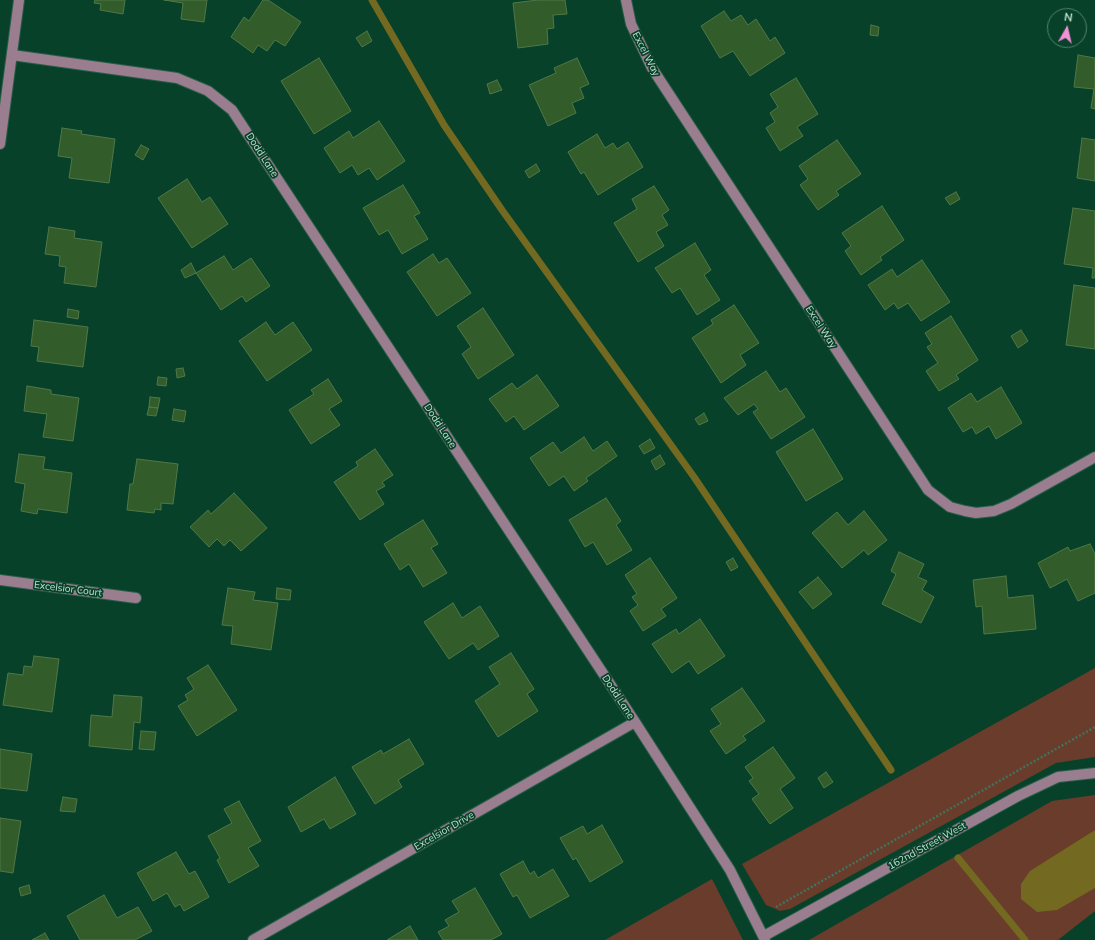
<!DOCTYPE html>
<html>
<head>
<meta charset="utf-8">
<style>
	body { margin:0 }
	#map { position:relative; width:1095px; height:940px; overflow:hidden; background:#08412a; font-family:Mulish,sans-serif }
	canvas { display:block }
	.north { position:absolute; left:1047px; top:8px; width:40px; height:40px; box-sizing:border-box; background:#08412a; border:1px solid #52816c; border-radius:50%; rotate:8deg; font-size:11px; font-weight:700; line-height:16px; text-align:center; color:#c0e1ce }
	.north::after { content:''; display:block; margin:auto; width:14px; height:18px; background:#f491d4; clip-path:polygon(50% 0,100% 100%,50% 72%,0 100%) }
</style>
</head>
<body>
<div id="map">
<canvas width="1095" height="940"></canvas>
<div class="north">N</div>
</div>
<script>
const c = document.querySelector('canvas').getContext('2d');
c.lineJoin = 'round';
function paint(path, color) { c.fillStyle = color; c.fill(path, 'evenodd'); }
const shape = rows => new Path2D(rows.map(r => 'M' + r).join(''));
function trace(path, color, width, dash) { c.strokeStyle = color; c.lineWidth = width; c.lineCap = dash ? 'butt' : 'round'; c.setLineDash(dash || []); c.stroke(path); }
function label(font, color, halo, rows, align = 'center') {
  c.font = font + ' Mulish,sans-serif'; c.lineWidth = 3.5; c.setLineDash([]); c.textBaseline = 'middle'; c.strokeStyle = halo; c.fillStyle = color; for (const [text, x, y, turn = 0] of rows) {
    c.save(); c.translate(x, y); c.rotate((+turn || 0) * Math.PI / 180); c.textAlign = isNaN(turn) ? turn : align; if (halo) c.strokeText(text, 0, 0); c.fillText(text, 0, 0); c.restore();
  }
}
paint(shape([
	[1095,668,1095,757,1056,763,790,909,780,911,766,905,742,864],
	[1095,795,1095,911,1058,940,809,940,1052,801],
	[712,879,743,940,605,940]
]), '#693c2b');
paint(shape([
	[1095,830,1095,888,1057,910,1037,912,1021,899,1021,884,1030,871]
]), '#746920');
trace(shape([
	[372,0,444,125,502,210,694,477,891,770],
	[958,858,1025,940]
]), '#746920', 7);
const building = shape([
	[95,0,125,0,123,14,100,10,101,4,94,3,95,0],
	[164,0,207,0,204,22,181,19,183,3,164,0],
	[263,0,268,0,301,22,285,46,275,40,267,51,258,45,253,53,231,37,244,17,249,21,263,0],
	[538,0,565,0,567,14,553,15,554,28,547,29,548,44,518,48,513,3,538,0],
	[724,11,731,21,741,15,748,25,756,19,770,41,775,37,785,53,750,76,733,51,720,58,701,26,724,11],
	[871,25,879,27,878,36,870,35,871,25],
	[367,31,372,41,362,47,356,38,367,31],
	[1078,55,1095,58,1095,109,1091,108,1094,89,1074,87,1078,55],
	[319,58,351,111,314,134,281,81,319,58],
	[577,58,589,84,580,88,584,98,572,103,576,113,548,126,529,85,556,73,554,68,577,58],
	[796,78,818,114,797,127,803,136,780,151,766,128,775,122,770,113,778,107,770,94,796,78],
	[497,80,502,90,490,94,487,84,497,80],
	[379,121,405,161,377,180,369,168,358,175,352,165,340,173,324,148,349,131,353,138,379,121],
	[62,128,82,131,81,134,115,139,109,183,69,178,72,158,58,156,62,128],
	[597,134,605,148,613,143,617,149,628,142,643,167,598,195,584,172,581,174,568,152,597,134],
	[1082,138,1095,140,1095,181,1077,178,1082,138],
	[837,140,861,174,836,191,839,195,818,210,800,185,808,179,799,166,837,140],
	[141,145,149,149,143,160,135,155,141,145],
	[536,164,540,171,529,178,525,171,536,164],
	[187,179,202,202,210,197,228,224,192,248,158,198,187,179],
	[403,185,420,213,414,216,428,239,402,254,388,230,379,235,363,208,403,185],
	[654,186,669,210,662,215,668,225,656,232,664,246,638,262,614,223,637,209,632,199,654,186],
	[956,192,960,199,950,205,945,198,956,192],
	[882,206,904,240,880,257,882,260,861,275,845,251,851,246,842,233,882,206],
	[1073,208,1095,211,1095,278,1092,278,1093,268,1064,264,1073,208],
	[49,227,75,231,74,238,102,242,96,287,64,283,66,267,59,266,60,256,45,254,49,227],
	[695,243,711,270,704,275,720,300,697,315,680,288,672,293,655,268,695,243],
	[433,254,439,263,447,258,471,293,437,316,407,272,433,254],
	[224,256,233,270,251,258,270,286,246,302,242,296,221,310,196,273,224,256],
	[922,260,950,302,921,321,908,303,898,309,894,303,885,310,868,285,892,269,897,277,922,260],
	[191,263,196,273,185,278,181,270,191,263],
	[1074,285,1095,288,1095,349,1066,345,1074,285],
	[734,305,759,343,740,355,746,365,721,383,692,338,713,324,711,320,734,305],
	[483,308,514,355,478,379,462,354,471,347,457,326,483,308],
	[68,309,79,311,78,319,67,317,68,309],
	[951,316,978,360,956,375,959,379,939,391,926,371,938,363,927,347,932,344,925,333,951,316],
	[34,320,88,327,83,367,37,361,39,347,31,346,34,320],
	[266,322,275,335,293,322,312,350,267,381,239,341,266,322],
	[1021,330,1028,341,1018,348,1011,336,1021,330],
	[183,368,185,376,177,378,176,369,183,368],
	[766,371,780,392,786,388,805,417,771,439,753,412,758,409,754,404,738,415,724,398,766,371],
	[537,375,559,406,524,430,514,416,506,422,489,399,512,383,517,389,537,375],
	[158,377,167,378,166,386,157,385,158,377],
	[328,379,342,401,329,409,340,425,311,444,289,410,314,394,311,390,328,379],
	[27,386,51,390,51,394,79,398,73,441,43,437,47,414,24,411,27,386],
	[1001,387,1022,423,996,439,989,426,976,434,972,427,963,432,948,408,971,393,977,402,1001,387],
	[150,397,160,398,158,408,149,407,150,397],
	[149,407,158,408,156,416,147,415,149,407],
	[174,409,186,411,184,422,172,420,174,409],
	[704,413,708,421,699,425,695,419,704,413],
	[813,429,843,479,806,501,776,452,813,429],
	[584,437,593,451,607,441,617,456,586,478,588,481,574,491,564,476,549,486,530,458,553,442,561,453,584,437],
	[650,439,655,448,644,454,639,446,650,439],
	[375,449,393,475,382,482,385,486,376,491,384,504,360,520,334,482,358,466,356,462,375,449],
	[19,454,45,457,43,469,72,473,67,513,38,509,37,514,21,511,25,484,15,482,19,454],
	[660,455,665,464,656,470,651,461,660,455],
	[137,459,178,464,173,504,161,503,161,510,155,509,154,513,127,510,130,484,133,484,137,459],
	[234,493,267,528,241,551,230,540,224,546,217,539,209,547,190,527,208,510,211,514,234,493],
	[606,498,621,521,616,525,632,550,607,565,593,542,585,547,569,520,606,498],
	[864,511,887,540,868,555,864,550,842,568,812,533,837,512,848,525,864,511],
	[423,520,438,544,431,548,447,573,423,587,409,564,400,570,384,544,423,520],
	[1090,544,1095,554,1095,593,1078,601,1067,579,1050,588,1038,563,1068,547,1070,551,1090,544],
	[899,552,924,564,918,577,927,581,922,590,934,597,921,623,882,604,896,574,891,571,899,552],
	[650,558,677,598,661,609,666,616,643,631,630,611,638,605,632,597,637,594,625,575,650,558],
	[733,558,738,567,731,571,726,562,733,558],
	[1006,576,1008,598,1033,595,1036,629,984,634,982,606,976,607,973,580,1006,576],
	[818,577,832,594,813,609,799,592,818,577],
	[228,588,255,592,253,600,278,603,271,650,231,644,233,626,222,625,228,588],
	[277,588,291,590,290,600,276,599,277,588],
	[453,603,462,618,480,606,499,636,478,650,473,643,449,659,424,622,453,603],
	[700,619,725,656,698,674,689,661,672,673,652,644,676,629,679,634,700,619],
	[511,653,534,689,527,694,538,711,498,737,475,701,500,684,489,667,511,653],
	[34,656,59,659,52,712,3,705,8,673,23,675,24,666,32,667,34,656],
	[208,665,237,710,197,736,178,706,188,700,185,695,194,689,187,678,208,665],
	[742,688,765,721,743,736,746,740,726,754,710,731,721,724,711,709,742,688],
	[114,695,142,697,140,723,134,722,132,750,89,746,91,715,112,717,114,695],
	[141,731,156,732,154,750,139,749,141,731],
	[409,739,424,764,398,780,402,787,375,804,352,767,381,750,383,754,409,739],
	[773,747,795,778,780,789,793,808,770,824,752,799,759,794,749,781,753,778,745,767,773,747],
	[0,749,32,754,27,791,0,788,0,749],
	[826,772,833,782,824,788,818,778,826,772],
	[335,777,356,814,330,829,324,819,301,832,288,807,335,777],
	[63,797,77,799,75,812,60,811,63,797],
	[239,801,261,841,248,848,259,866,229,883,217,860,220,858,208,836,232,823,224,809,239,801],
	[0,818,21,821,13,873,0,871,0,818],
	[602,825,623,862,590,882,576,858,573,860,560,838,583,826,587,834,602,825],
	[176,852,189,874,195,871,209,897,184,911,180,904,175,907,167,893,153,901,137,873,176,852],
	[523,861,530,874,534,871,538,878,553,869,569,896,530,918,517,895,513,897,500,874,523,861],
	[29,885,31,893,21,896,19,888,29,885],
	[475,888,502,934,491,940,443,940,438,932,449,926,445,920,459,912,452,901,475,888],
	[104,895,117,918,138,907,152,931,135,940,80,940,67,916,104,895],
	[410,926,418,940,387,940,410,926],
	[45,933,49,940,32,940,45,933]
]);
paint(building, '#325d2a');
trace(building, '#4f7847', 1);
const minor = shape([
	[626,0,631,24,652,68,928,490,950,507,965,511,976,513,994,511,1011,504,1095,457],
	[12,55,177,78,208,91,232,110,635,722,730,870,765,940],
	[0,144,19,0],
	[0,580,136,598],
	[764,936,1018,796,1058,777,1095,773],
	[253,940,635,722]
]);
trace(minor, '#295e48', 12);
trace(shape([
	[776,907,1095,727]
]), '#41735d', 2.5, [2, 2]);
trace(minor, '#9a7e8f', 10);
label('10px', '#c0e1ce', '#08412a', [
	["Excel Way",646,54,63],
	["Dodd Lane",262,155,57],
	["Excel Way",821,327,57],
	["Dodd Lane",440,426,57],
	["Excelsior Court",68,589,7],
	["Dodd Lane",618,697,57],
	["Excelsior Drive",444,831,-30],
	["162nd Street West",927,846,-29]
]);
</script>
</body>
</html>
